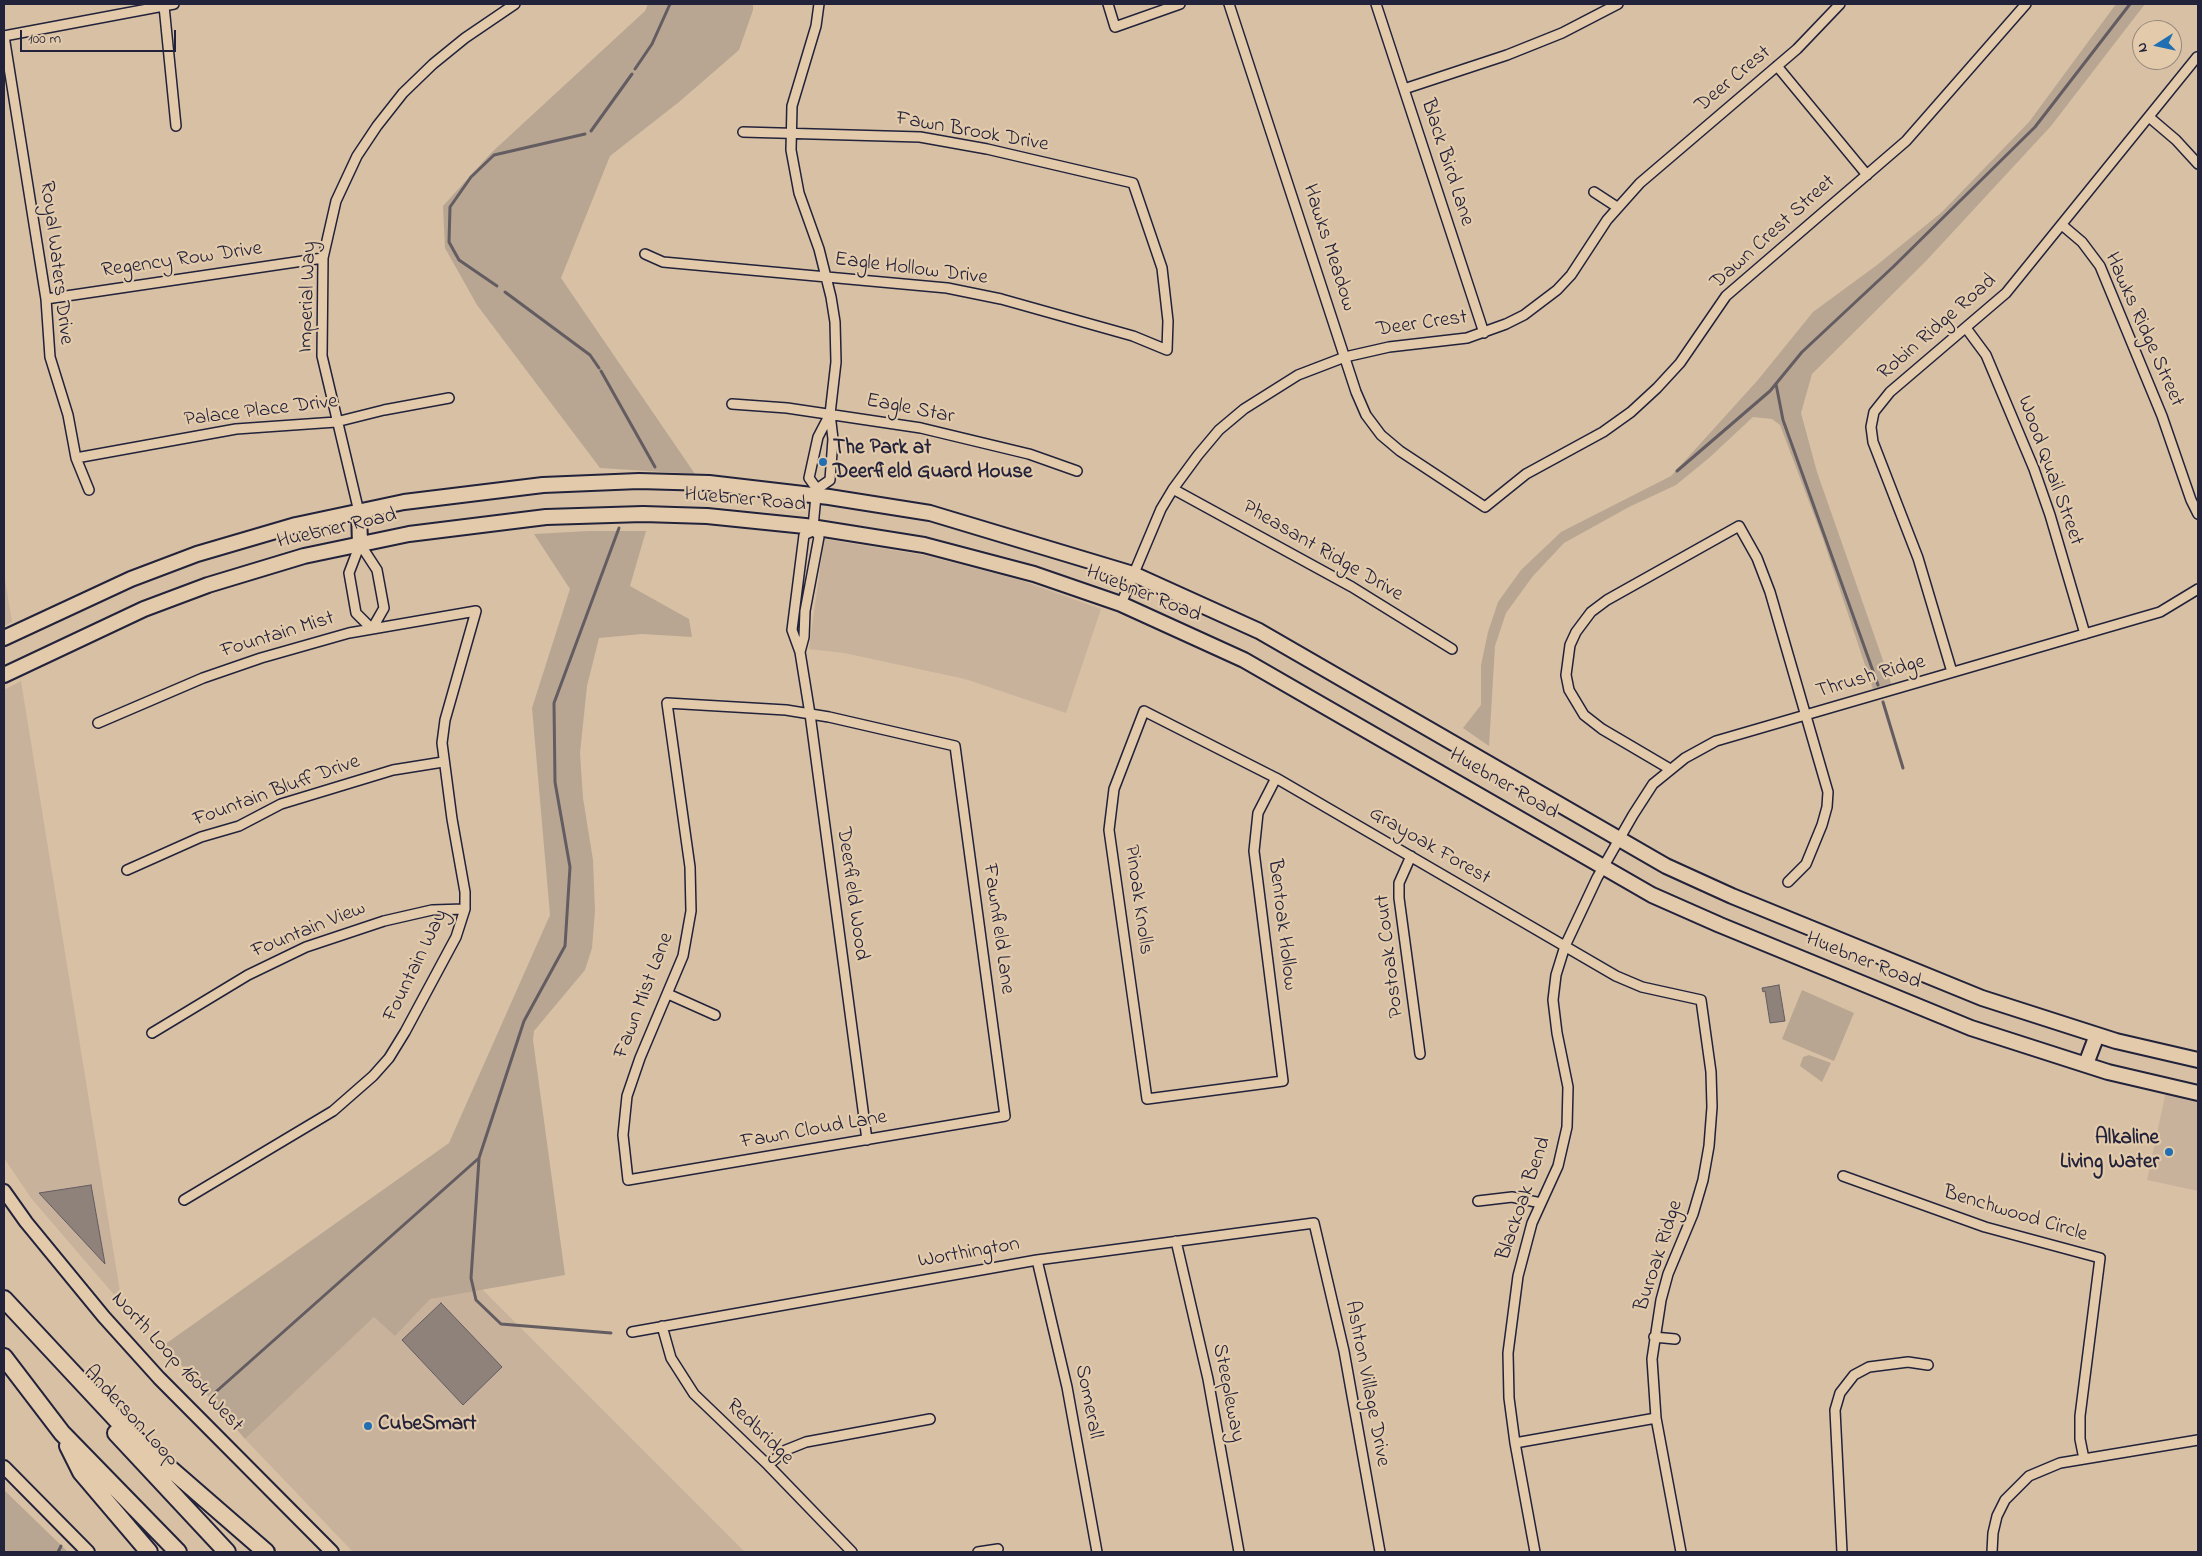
<!DOCTYPE html>
<html>
<head>
<meta charset="utf-8">
<style>
	body { margin:0 }
	#map { position:relative; width:2202px; height:1556px; overflow:hidden; background:#d7c0a4; font-family:"Indie Flower",sans-serif }
	canvas { display:block }
	.frame { position:absolute; inset:0; border:5px solid #22223b; pointer-events:none }
	.north { position:absolute; left:2132px; top:20px; width:50px; height:50px; box-sizing:border-box; background:#e2caab; border:1px solid #95877e; border-radius:50%; rotate:260deg; font-size:14px; font-weight:700; line-height:20px; text-align:center; color:#22223b }
	.north::after { content:''; display:block; margin:auto; width:18px; height:22px; background:#1f6fb2; clip-path:polygon(50% 0,100% 100%,50% 72%,0 100%) }
	.scale { position:absolute; left:20px; top:30px; width:156px; height:22px; box-sizing:border-box; border:2px solid #22223b; border-top:0; padding-left:6px; font-size:15px; line-height:18px; white-space:nowrap; color:#22223b; -webkit-text-stroke:4px #e2caab; paint-order:stroke }
</style>
</head>
<body>
<div id="map">
<canvas width="2202" height="1556"></canvas>
<div class="frame"></div>
<div class="north">N</div>
<div class="scale">100 m</div>
</div>
<script>
const c = document.querySelector('canvas').getContext('2d');
c.lineJoin = 'round';
function paint(path, color) { c.fillStyle = color; c.fill(path, 'evenodd'); }
const shape = rows => new Path2D(rows.map(r => 'M' + r).join(''));
function trace(path, color, width, dash) { c.strokeStyle = color; c.lineWidth = width; c.lineCap = dash ? 'butt' : 'round'; c.setLineDash(dash || []); c.stroke(path); }
function label(font, color, halo, rows, align = 'center') {
  c.font = font + ' "Indie Flower",sans-serif'; c.lineWidth = 4.5; c.setLineDash([]); c.textBaseline = 'middle'; c.strokeStyle = halo; c.fillStyle = color; for (const [text, x, y, turn = 0] of rows) {
    c.save(); c.translate(x, y); c.rotate((+turn || 0) * Math.PI / 180); c.textAlign = isNaN(turn) ? turn : align; if (halo) c.strokeText(text, 0, 0); c.fillText(text, 0, 0); c.restore();
  }
}
paint(shape([
	[824,539,923,555,1020,580,1101,609,1066,713,965,679,844,653,809,649],
	[4,573,12,622,4,626],
	[21,681,122,1304,31,1198,4,1158,4,690],
	[2166,1091,2198,1097,2198,1191,2147,1180],
	[481,1288,745,1552,353,1552,245,1439,382,1309]
]), '#c8b29b');
paint(shape([
	[648,4,753,4,753,10,739,50,679,102,610,156,561,278,695,474,600,468,477,305,445,248,443,206,491,153,645,11],
	[2116,4,2145,4,2051,126,1926,261,1812,374,1801,413,1817,472,1892,686,1874,692,1822,536,1780,425,1772,419,1753,417,1709,458,1676,485,1629,507,1564,543,1533,576,1506,613,1495,646,1489,746,1463,728,1481,705,1481,665,1488,632,1498,602,1521,570,1561,532,1671,476,1757,381,1813,312,1877,265,1942,212,2029,122],
	[589,531,646,531,630,586,689,619,692,637,642,634,599,638,587,686,580,753,583,798,593,860,595,911,592,948,585,970,534,1031,533,1040,565,1275,430,1299,395,1336,374,1317,245,1439,164,1345,449,1143,550,915,532,708,570,589,534,534],
	[1802,990,1854,1013,1834,1061,1782,1039],
	[1809,1055,1831,1063,1822,1082,1800,1066,1803,1057],
	[4,1490,68,1552,4,1552]
]), '#b8a693');
const water = shape([
	[1779,985,1785,1021,1770,1023,1765,991,1763,992,1762,988,1779,985],
	[91,1185,105,1264,39,1193,91,1185],
	[441,1303,502,1367,463,1405,402,1340,441,1303]
]);
paint(water, '#8f827a');
trace(water, '#635c61', 1);
trace(shape([
	[635,69,652,44,670,4],
	[591,131,632,74],
	[497,286,459,260,449,242,450,207,471,177,494,155,585,134],
	[505,292,590,355,599,368],
	[601,371,655,467],
	[1776,384,1783,420,1878,685],
	[1677,471,1770,391,1802,352,1893,267,2035,127,2130,4],
	[1883,702,1903,768],
	[479,1159,471,1278,476,1300,501,1324,611,1333],
	[210,1397,479,1158,524,1021,565,946,570,867,555,782,554,703,619,528],
	[58,1552,61,1546]
]), '#635c61', 3);
const street = shape([
	[1108,4,1115,27,1180,4],
	[1229,4,1356,392,1366,415,1381,435,1400,451,1485,507,1526,474,1603,432,1631,412,1657,388,1680,363,1726,296,1906,141,2026,4],
	[1376,4,1484,333],
	[164,6,176,126],
	[1777,66,1867,175],
	[1404,89,1507,55,1562,33,1618,4],
	[2149,117,2176,140,2198,164],
	[1594,192,1617,207],
	[2062,225,2082,242,2100,266,2162,416,2191,500,2198,514],
	[645,254,663,262,947,288,1001,299,1133,336,1167,350,1168,321,1162,268,1133,183,987,149,920,137,743,132],
	[46,299,323,258],
	[1966,328,1986,355,2034,469,2050,515,2085,634],
	[732,404,787,408,921,428,1029,454,1077,471],
	[76,458,236,429,336,422,384,410,449,398],
	[817,489,809,478,818,437,830,414],
	[1173,489,1352,587,1452,649],
	[89,490,76,458,68,415,50,357,46,299,4,36,174,4],
	[359,512,322,356,323,258,336,201,357,156,377,126,403,93,433,64,465,38,515,4],
	[813,531,804,535,792,630,800,652,810,714,867,1140],
	[360,544,377,570,384,608,372,629,356,613,349,573,360,544],
	[1121,604,1161,509,1173,489,1198,455,1219,430,1244,409,1298,375,1345,357,1389,347,1467,338,1506,324,1524,315,1557,290,1571,275,1607,220,1640,183,1797,49,1840,4],
	[800,652,804,637,805,611,819,537,813,527,816,496,817,489,830,480,833,439,830,414,836,362,835,322,831,297,819,249,799,193,791,150,792,106,816,26,819,4],
	[1952,672,1918,558,1873,442,1871,427,1874,412,1890,392,2006,293,2197,57],
	[667,703,786,710,829,717,955,746,1005,1116,628,1180,623,1135,627,1096,640,1058,683,956,691,911,690,867,667,703],
	[98,723,203,678,261,658,349,633,476,611,445,720,442,743,452,819,465,892,465,909,456,937,405,1032,389,1058,373,1076,333,1111,184,1200],
	[1670,769,1602,729,1584,715,1569,690,1566,675,1570,645,1576,632,1591,612,1607,600,1739,526,1757,558,1770,592,1828,792,1827,807,1822,825,1806,864,1788,882],
	[1276,778,1258,813,1254,851,1283,1081,1147,1099,1109,830,1114,789,1144,711,1276,778,1616,976,1642,987,1701,1000,1711,1072,1712,1107,1709,1146,1703,1180,1693,1214,1668,1274,1661,1300,1652,1359,1656,1418,1681,1552],
	[1411,856,1399,883,1399,898,1420,1054],
	[127,870,201,837,239,826,281,804,393,770,443,762],
	[668,994,715,1015],
	[152,1033,248,975,306,947,384,921,432,910,465,909],
	[1843,1176,1985,1227,2100,1258,2080,1416,2080,1439,2084,1459],
	[1478,1201,1512,1197,1541,1203],
	[1176,1241,1208,1379,1239,1552],
	[1037,1260,1067,1387,1097,1552],
	[662,1326,671,1358,694,1394,768,1465,852,1552],
	[632,1332,1037,1260,1314,1223,1344,1351,1380,1552],
	[1654,1337,1675,1339],
	[1515,1443,1656,1418],
	[768,1465,786,1450,806,1442,930,1419],
	[978,1552,998,1549],
	[1535,1552,1515,1443,1509,1398,1508,1353,1518,1276,1532,1223,1558,1166,1567,1127,1568,1087,1557,1033,1553,1000,1556,975,1565,946,1597,878,1633,815,1653,784,1685,758,1716,741,2160,612,2198,589],
	[1842,1552,1835,1410,1840,1393,1854,1375,1869,1367,1908,1362,1928,1365],
	[1992,1552,1993,1533,1997,1516,2005,1500,2029,1476,2060,1463,2198,1440]
]);
const secondary = shape([
	[4,1191,26,1222,104,1317,159,1378,332,1552],
	[4,1467,88,1552]
]);
const primary = shape([
	[359,512,360,544],
	[4,638,131,579,197,554,296,525,404,502,543,485,639,481,709,483,829,497,930,513,1133,574,1259,631,1666,866,1732,896,1982,998,2116,1041,2198,1060],
	[4,675,144,609,208,585,304,556,409,534,546,517,643,514,707,516,805,526,924,545,1034,574,1121,604,1244,660,1652,895,1720,925,1971,1028,2108,1072,2198,1093],
	[2086,1064,2097,1035]
]);
const highway = shape([
	[4,1299,129,1433,266,1552],
	[4,1357,62,1433,178,1552],
	[116,1433,227,1552],
	[68,1446,81,1472,149,1552]
]);
trace(street, '#22223b', 12);
trace(secondary, '#22223b', 16);
trace(primary, '#22223b', 18);
trace(highway, '#22223b', 20);
trace(street, '#e2caab', 9);
trace(secondary, '#e2caab', 12);
trace(primary, '#e2caab', 14);
trace(highway, '#e2caab', 16);
for (const [x, y, r, color] of [
	[823,462,5,"#1f6fb2"],
	[2169,1152,5,"#1f6fb2"],
	[368,1426,5,"#1f6fb2"]
]) { const dot = new Path2D(); dot.arc(x, y, r, 0, 2 * Math.PI); c.fillStyle = color; c.fill(dot); trace(dot, '#e2caab', 2); }
label('21px', '#22223b', '#e2caab', [
	["Deer Crest",1734,80,-40],
	["Fawn Brook Drive",972,133,10],
	["Black Bird Lane",1446,163,72],
	["Dawn Crest Street",1774,233,-42],
	["Hawks Meadow",1328,248,72],
	["Regency Row Drive",182,261,-8],
	["Royal Waters Drive",55,263,83],
	["Eagle Hollow Drive",911,270,7],
	["Imperial Way",309,297,-88],
	["Deer Crest",1422,325,-8],
	["Robin Ridge Road",1938,328,-41],
	["Hawks Ridge Street",2143,330,66],
	["Eagle Star",910,410,11],
	["Palace Place Drive",261,412,-7],
	["Wood Quail Street",2049,471,70],
	["Huebner Road",745,501,5],
	["Huebner Road",337,530,-13],
	["Pheasant Ridge Drive",1322,552,30],
	["Huebner Road",1143,595,22],
	["Fountain Mist",278,636,-17],
	["Thrush Ridge",1871,678,-16],
	["Huebner Road",1503,785,30],
	["Fountain Bluff Drive",277,792,-20],
	["Grayoak Forest",1429,847,30],
	["Deerfield Wood",851,894,82],
	["Pinoak Knolls",1137,900,82],
	["Bentoak Hollow",1281,925,83],
	["Fawnfield Lane",997,929,82],
	["Fountain View",309,931,-22],
	["Postoak Court",1391,956,-97],
	["Huebner Road",1863,962,22],
	["Fountain Way",417,966,-64],
	["Fawn Mist Lane",645,996,-69],
	["Fawn Cloud Lane",814,1131,-10],
	["Blackoak Bend",1525,1199,-71],
	["Benchwood Circle",2015,1215,17],
	["Worthington",969,1254,-10],
	["Buroak Ridge",1660,1256,-72],
	["North Loop 1604 West",176,1363,47],
	["Ashton Village Drive",1366,1384,79],
	["Steepleway",1227,1393,79],
	["Somerall",1087,1402,79],
	["Anderson Loop",130,1417,47],
	["Redbridge",759,1433,44]
]);
label('bold 21px', '#22223b', '#e2caab', [
	["The Park at",833,450],
	["Deerfield Guard House",833,474],
	["Alkaline",2159,1140,"right"],
	["Living Water",2159,1164,"right"],
	["CubeSmart",378,1426]
], 'left');
</script>
</body>
</html>
